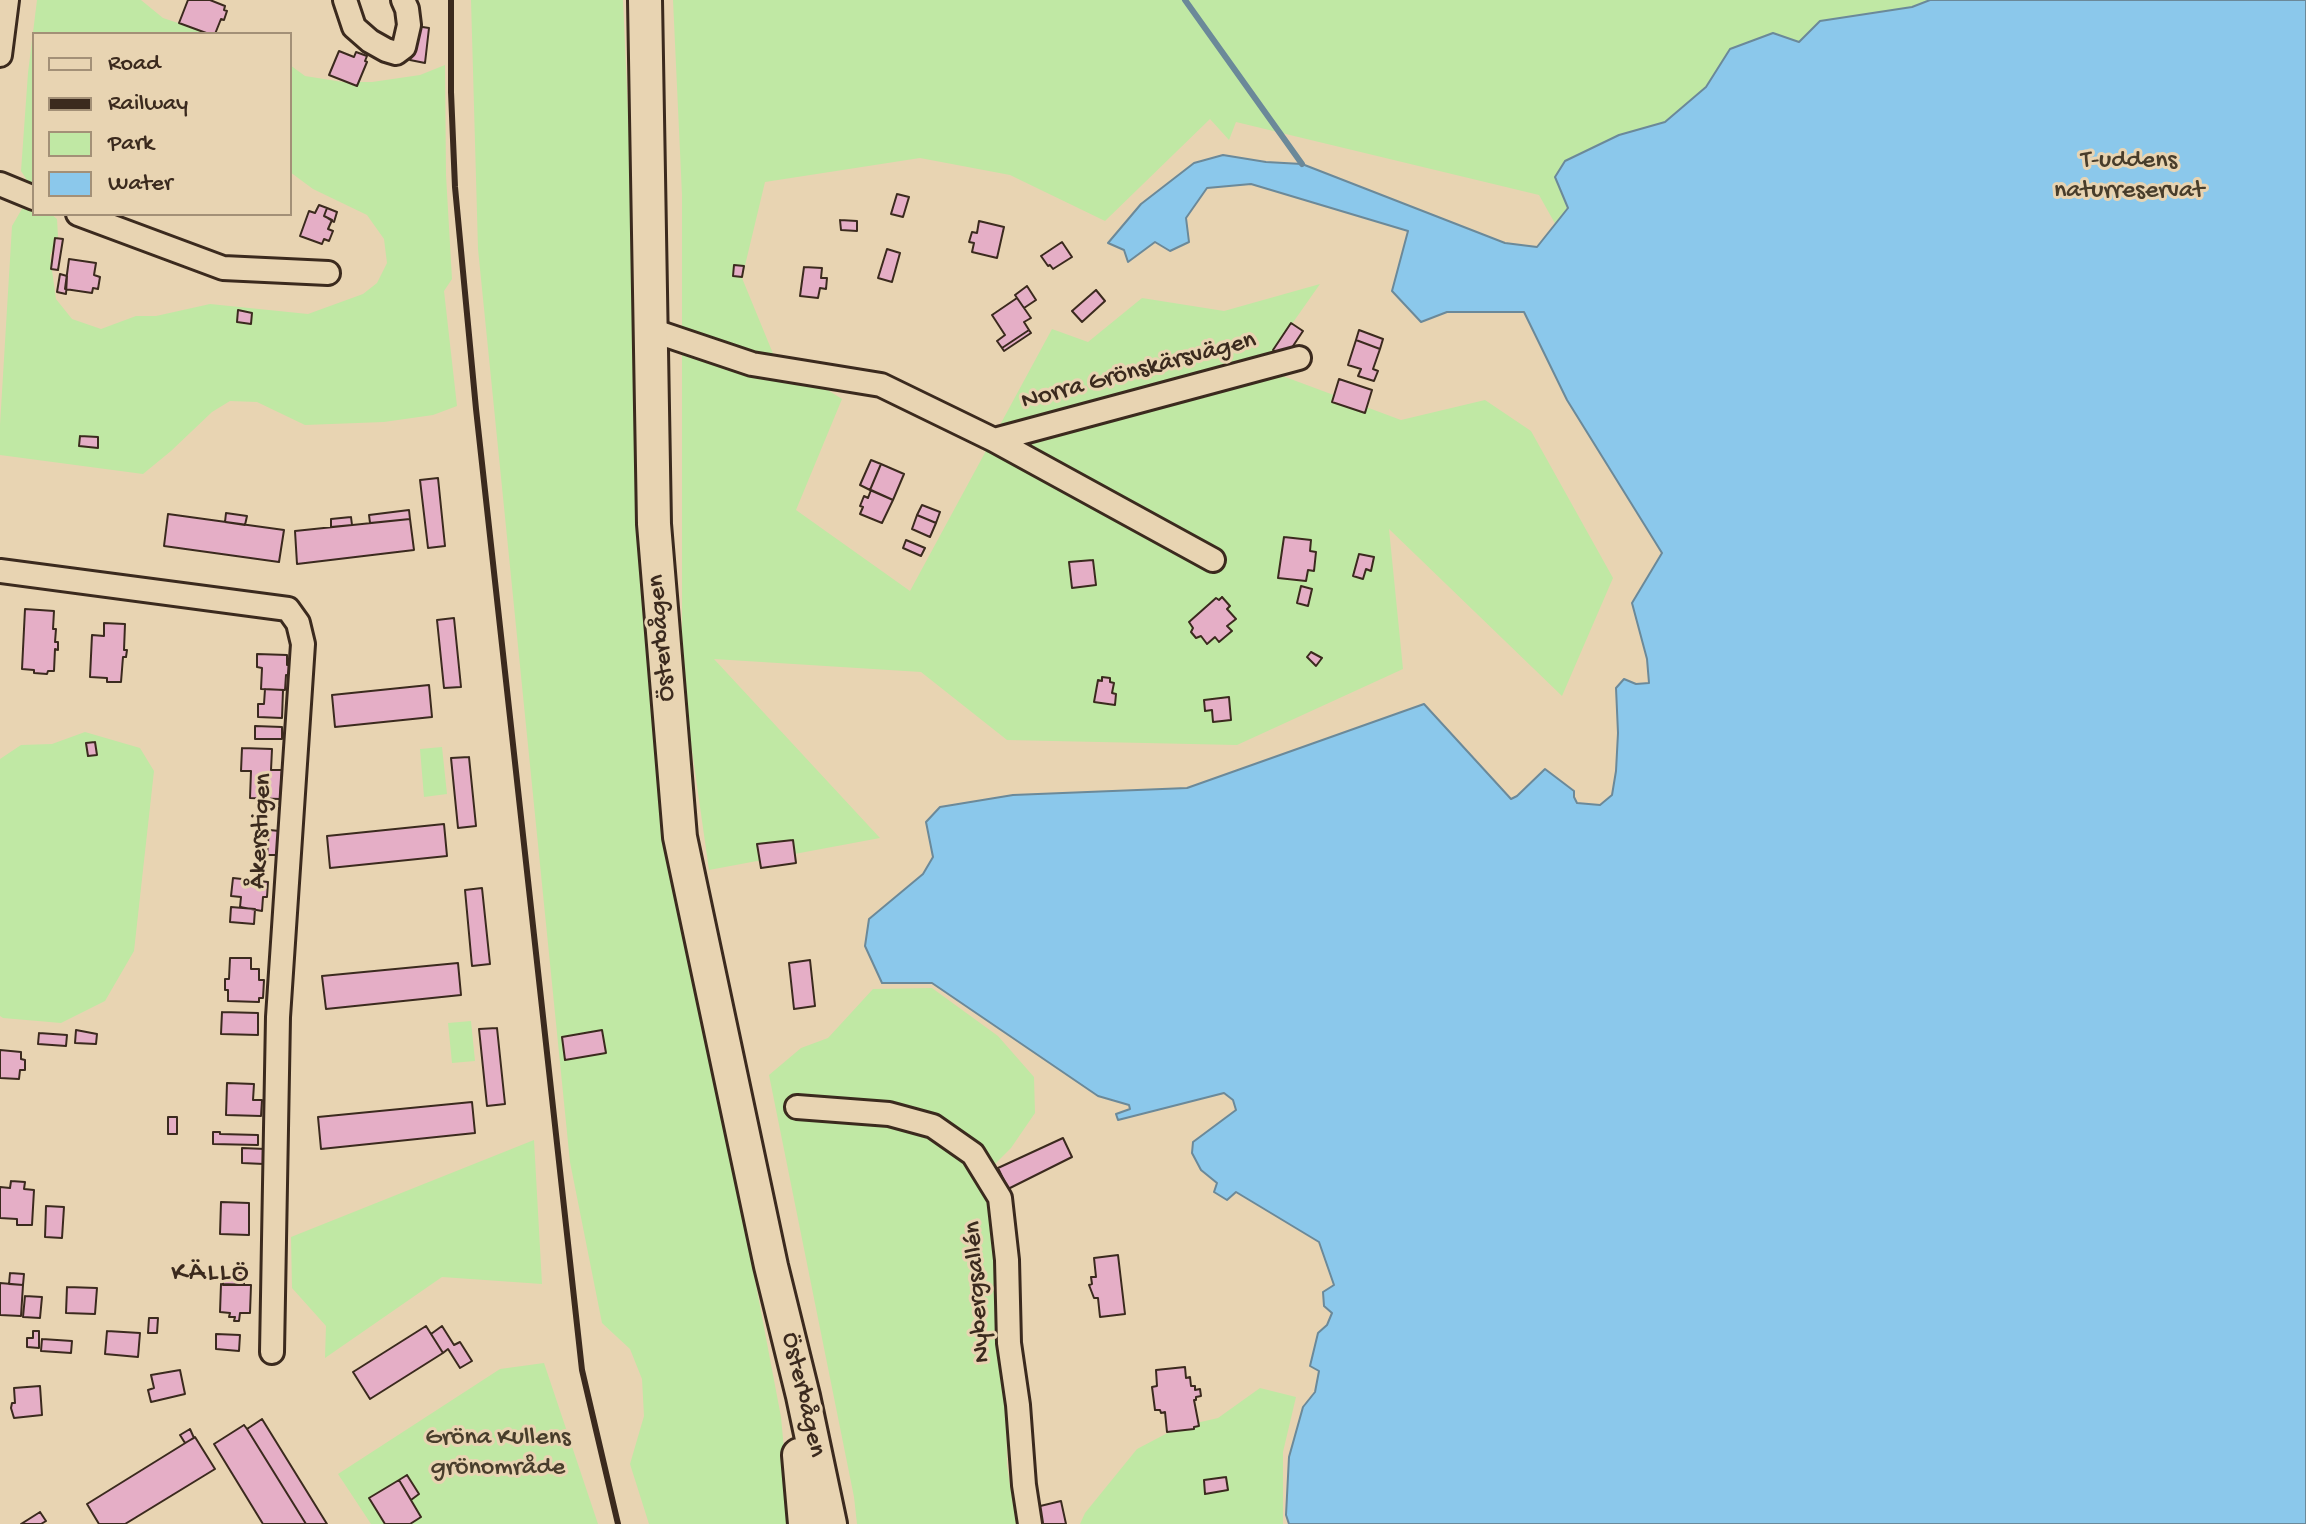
<!DOCTYPE html>
<html>
<head>
<meta charset="utf-8">
<style>
	body { margin:0 }
	#map { position:relative; width:2306px; height:1524px; overflow:hidden; background:#e8d4b2; font-family:"Gochi Hand",sans-serif }
	canvas { display:block }
	.legend { position:absolute; left:32px; top:32px; width:260px; height:184px; box-sizing:border-box; background:#e8d4b2; border:2px solid #a39077; margin:0; padding:10px 14px; list-style:none; font-size:24px; color:#3b2a1e }
	.legend li { display:flex; align-items:center; gap:16px; height:40px }
	.legend b { width:40px; border:2px solid #a39077 }
</style>
</head>
<body>
<div id="map">
<canvas width="2306" height="1524"></canvas>
<ul class="legend">
<li><b style="height:10px;background:#e8d4b2"></b>Road</li>
<li><b style="height:10px;background:#3b2a1e"></b>Railway</li>
<li><b style="height:22px;background:#c0e8a4"></b>Park</li>
<li><b style="height:22px;background:#8bc8eb"></b>Water</li>
</ul>
</div>
<script>
const c = document.querySelector('canvas').getContext('2d');
c.lineJoin = 'round';
function paint(path, color) { c.fillStyle = color; c.fill(path, 'evenodd'); }
const shape = rows => new Path2D(rows.map(r => 'M' + r).join(''));
function trace(path, color, width, dash) { c.strokeStyle = color; c.lineWidth = width; c.lineCap = dash ? 'butt' : 'round'; c.setLineDash(dash || []); c.stroke(path); }
function label(font, color, halo, rows, align = 'center') {
  c.font = font + ' "Gochi Hand",sans-serif'; c.lineWidth = 6; c.setLineDash([]); c.textBaseline = 'middle'; c.strokeStyle = halo; c.fillStyle = color; for (const [text, x, y, turn = 0] of rows) {
    c.save(); c.translate(x, y); c.rotate((+turn || 0) * Math.PI / 180); c.textAlign = isNaN(turn) ? turn : align; if (halo) c.strokeText(text, 0, 0); c.fillText(text, 0, 0); c.restore();
  }
}
paint(shape([
	[37,0,141,0,163,18,211,34,34,34,34,191,21,171,28,73],
	[471,0,623,0,634,245,719,1090,781,1417,791,1524,649,1524,630,1464,644,1416,642,1379,630,1349,602,1323,570,1162,478,249],
	[673,0,2306,0,1589,284,1539,195,1236,122,1229,140,1210,119,1105,221,1010,175,920,158,765,182,742,278,774,356,842,399,796,510,910,591,1052,329,1088,342,1142,298,1224,311,1320,284,1261,368,1401,420,1485,400,1531,431,1613,578,1562,696,1389,529,1403,669,1237,745,1007,740,921,672,714,659,880,838,709,870,682,680,682,195],
	[290,65,305,76,343,82,372,82,420,75,445,65,446,175,452,279,444,291,457,406,433,415,384,422,305,425,257,402,230,401,212,412,171,451,143,474,0,455,0,425,12,226,23,207,34,207,34,214,51,214,57,219,58,236,50,256,56,299,72,319,101,329,136,316,156,316,210,304,308,314,363,294,377,283,387,263,384,239,367,215,313,189,290,172],
	[85,732,140,748,154,771,134,951,105,1001,61,1023,3,1018,0,1016,0,759,21,745,52,744],
	[442,747,447,794,424,797,420,749],
	[932,988,998,1036,1034,1077,1035,1113,1011,1148,979,1180,993,1207,999,1260,999,1333,1006,1404,1007,1465,1016,1524,857,1524,854,1497,769,1075,801,1048,828,1038,873,989],
	[471,1021,475,1061,452,1063,448,1023],
	[534,1140,542,1284,442,1277,325,1358,326,1326,292,1288,291,1237],
	[544,1363,598,1524,371,1524,338,1474,500,1369],
	[1260,1388,1296,1397,1283,1452,1283,1524,1080,1524,1085,1513,1137,1449,1179,1427,1218,1418]
]), '#c0e8a4');
const water = shape([
	[1930,0,2306,0,2306,1524,1289,1524,1286,1515,1289,1457,1303,1407,1315,1392,1319,1371,1310,1366,1318,1333,1327,1325,1332,1313,1324,1306,1323,1292,1334,1285,1319,1242,1236,1192,1227,1200,1214,1192,1217,1183,1201,1170,1192,1153,1193,1142,1236,1110,1233,1100,1224,1093,1118,1120,1116,1114,1130,1109,1129,1105,1098,1096,932,983,882,983,865,946,869,919,923,874,933,857,926,822,940,807,1013,795,1187,788,1424,704,1511,799,1517,796,1545,769,1574,791,1574,797,1577,803,1600,805,1612,795,1616,771,1618,733,1616,688,1624,679,1636,684,1649,683,1647,659,1632,603,1662,553,1567,400,1524,312,1447,312,1421,322,1392,291,1408,231,1251,184,1207,188,1186,218,1189,242,1170,251,1155,242,1128,262,1124,250,1108,243,1141,204,1194,163,1223,155,1266,162,1302,164,1505,243,1537,247,1568,208,1555,177,1565,161,1619,135,1665,122,1706,87,1730,49,1773,33,1799,42,1820,21,1912,7,1930,0]
]);
paint(water, '#8bc8eb');
trace(water, '#6b8999', 2);
trace(shape([
	[1185,0,1302,164]
]), '#6b8999', 6);
const building = shape([
	[188,0,210,0,225,6,224,10,227,11,224,20,221,19,215,34,209,34,179,23,188,0],
	[416,26,429,28,425,63,410,60,416,26],
	[339,51,354,57,356,52,367,56,365,61,367,62,357,86,329,75,339,51],
	[897,194,909,197,903,217,891,214,897,194],
	[319,205,327,208,324,216,332,220,328,229,333,231,329,241,324,239,322,244,300,236,309,211,315,213,319,205],
	[327,208,337,212,334,222,324,216,327,208],
	[840,220,857,221,857,231,841,230,840,220],
	[979,221,1004,227,997,258,972,252,974,243,969,242,972,232,977,233,979,221],
	[55,238,63,239,58,270,51,269,55,238],
	[1062,242,1072,257,1053,269,1050,265,1048,266,1041,256,1062,242],
	[887,249,900,253,892,282,878,278,887,249],
	[69,259,96,263,94,275,100,277,98,289,93,288,92,293,65,289,69,259],
	[734,265,744,266,742,277,733,276,734,265],
	[804,267,822,268,821,278,827,278,826,289,820,288,818,298,800,296,804,267],
	[60,274,67,276,66,294,57,292,60,274],
	[1027,286,1036,300,1024,308,1015,295,1027,286],
	[1096,290,1105,301,1082,322,1072,311,1096,290],
	[1017,298,1031,318,1024,322,1029,330,1002,348,997,341,1005,335,992,315,1017,298],
	[238,310,252,313,251,324,237,322,238,310],
	[1291,323,1303,331,1285,358,1273,350,1291,323],
	[1029,330,1031,333,1004,351,1002,348,1029,330],
	[1359,330,1383,339,1380,349,1356,340,1359,330],
	[1356,340,1380,349,1373,369,1378,371,1374,381,1358,376,1361,369,1348,365,1356,340],
	[1339,379,1372,390,1365,413,1332,402,1339,379],
	[80,436,98,437,98,448,79,446,80,436],
	[871,460,881,464,870,490,860,485,871,460],
	[881,464,904,474,893,500,870,490,881,464],
	[438,478,445,546,428,548,420,480,438,478],
	[871,490,893,500,882,523,860,514,863,507,860,506,864,496,868,498,871,490],
	[922,505,940,512,936,523,917,515,922,505],
	[409,510,410,519,370,523,369,515,409,510],
	[226,513,247,516,245,525,225,522,226,513],
	[168,514,284,530,279,562,164,546,168,514],
	[917,515,936,523,930,537,912,529,917,515],
	[351,517,352,525,331,527,331,519,351,517],
	[410,519,414,550,297,564,295,531,410,519],
	[1284,537,1311,540,1310,551,1316,552,1314,571,1308,570,1306,581,1278,578,1284,537],
	[906,540,925,548,921,556,903,548,906,540],
	[1359,554,1374,557,1371,571,1366,569,1363,579,1353,576,1359,554],
	[1093,560,1096,585,1072,588,1069,562,1093,560],
	[1301,586,1312,589,1308,606,1297,603,1301,586],
	[1222,597,1230,606,1227,609,1236,619,1227,626,1232,631,1219,642,1215,637,1207,644,1201,636,1196,638,1191,632,1193,628,1189,622,1216,598,1219,600,1222,597],
	[25,609,54,611,53,629,56,629,55,642,58,642,58,650,55,649,54,671,48,671,47,674,34,673,34,670,22,669,25,609],
	[454,618,461,687,444,688,437,620,454,618],
	[104,623,125,624,124,650,127,650,126,657,123,657,121,682,107,682,107,678,90,677,92,635,104,636,104,623],
	[1311,652,1322,658,1316,666,1307,657,1311,652],
	[257,654,287,655,287,665,292,665,292,676,286,675,285,690,261,689,262,668,257,667,257,654],
	[1102,677,1110,678,1110,682,1114,683,1112,693,1116,694,1115,705,1094,702,1098,680,1102,681,1102,677],
	[429,685,432,717,335,727,332,695,429,685],
	[265,689,283,690,282,718,258,717,258,704,264,704,265,689],
	[1229,697,1231,720,1213,722,1212,710,1205,711,1204,700,1229,697],
	[255,726,282,727,282,739,255,739,255,726],
	[95,742,97,755,88,756,86,743,95,742],
	[242,748,272,749,271,770,282,770,280,799,250,798,251,771,241,771,242,748],
	[469,757,476,826,458,828,451,758,469,757],
	[444,824,447,856,330,868,327,836,444,824],
	[269,830,280,831,279,855,267,855,269,830],
	[793,840,796,863,761,868,757,844,793,840],
	[233,878,268,882,267,897,263,897,262,911,240,907,241,897,231,896,233,878],
	[482,888,490,964,472,966,465,890,482,888],
	[231,907,255,909,254,924,230,922,231,907],
	[230,958,251,958,251,969,259,969,259,980,264,980,263,998,259,998,259,1002,228,1001,228,990,225,990,225,979,229,979,230,958],
	[810,960,815,1006,794,1009,789,963,810,960],
	[458,963,461,995,326,1009,322,976,458,963],
	[222,1012,258,1013,258,1035,221,1034,222,1012],
	[497,1028,505,1104,487,1106,479,1029,497,1028],
	[76,1030,97,1034,96,1044,75,1043,76,1030],
	[602,1030,606,1053,565,1060,562,1037,602,1030],
	[39,1033,67,1035,66,1046,38,1044,39,1033],
	[0,1050,21,1052,21,1059,25,1060,25,1070,20,1070,19,1079,0,1078,0,1050],
	[227,1083,254,1084,253,1100,262,1100,261,1116,226,1115,227,1083],
	[472,1102,475,1133,321,1149,318,1117,472,1102],
	[168,1117,177,1117,177,1134,168,1134,168,1117],
	[213,1132,220,1132,220,1134,258,1135,258,1145,213,1144,213,1132],
	[1063,1138,1072,1157,1008,1189,998,1168,1063,1138],
	[242,1148,265,1149,264,1164,242,1163,242,1148],
	[11,1181,25,1182,24,1189,34,1190,32,1225,17,1225,17,1219,0,1218,0,1187,10,1188,11,1181],
	[221,1202,249,1203,249,1235,220,1234,221,1202],
	[46,1206,64,1207,62,1238,45,1237,46,1206],
	[1118,1255,1125,1314,1100,1317,1098,1298,1094,1298,1089,1285,1092,1284,1091,1277,1096,1277,1094,1258,1118,1255],
	[10,1273,24,1274,23,1285,9,1284,10,1273],
	[238,1273,242,1273,244,1276,244,1285,223,1285,223,1276,236,1276,238,1273],
	[0,1283,23,1285,21,1316,0,1315,0,1283],
	[221,1284,251,1285,250,1313,240,1313,239,1321,234,1321,235,1317,229,1317,230,1313,220,1312,221,1284],
	[67,1287,97,1288,95,1314,66,1313,67,1287],
	[25,1296,42,1297,40,1318,23,1317,25,1296],
	[149,1318,158,1318,157,1333,148,1333,149,1318],
	[426,1326,443,1353,370,1399,353,1372,426,1326],
	[442,1326,454,1345,460,1342,472,1361,460,1368,448,1349,443,1353,431,1334,442,1326],
	[33,1331,39,1331,39,1348,27,1347,27,1338,33,1338,33,1331],
	[107,1331,140,1333,138,1357,105,1354,107,1331],
	[216,1334,240,1335,239,1351,216,1349,216,1334],
	[42,1339,72,1341,71,1353,41,1351,42,1339],
	[1185,1367,1186,1378,1190,1377,1191,1386,1195,1386,1195,1390,1200,1389,1201,1396,1196,1397,1196,1400,1194,1400,1199,1426,1194,1427,1194,1429,1167,1432,1165,1412,1161,1413,1160,1410,1155,1410,1152,1387,1157,1386,1156,1370,1185,1367],
	[180,1370,185,1394,151,1402,148,1390,154,1388,151,1375,180,1370],
	[40,1386,42,1415,14,1418,11,1408,12,1403,15,1403,14,1388,40,1386],
	[262,1419,327,1524,306,1524,247,1429,262,1419],
	[244,1425,247,1429,306,1524,263,1524,214,1444,244,1425],
	[190,1429,194,1438,185,1443,180,1435,190,1429],
	[195,1437,215,1469,125,1524,99,1524,87,1504,195,1437],
	[407,1475,419,1494,411,1500,399,1480,407,1475],
	[1226,1477,1228,1490,1205,1494,1204,1480,1226,1477],
	[399,1480,421,1517,410,1524,385,1524,369,1498,399,1480],
	[1061,1501,1066,1524,1037,1524,1032,1508,1061,1501],
	[40,1512,46,1521,41,1524,21,1524,40,1512]
]);
paint(building, '#e5aec6');
trace(building, '#3b2a1e', 2);
const minor = shape([
	[345,0,354,27,370,41,386,50,396,53,404,47,409,25,407,9,403,0],
	[0,55,7,0],
	[0,184,34,198],
	[78,214,223,268,328,273],
	[651,330,752,364,881,385,994,440,1213,560],
	[994,440,1299,358],
	[0,571,288,609,298,623,303,644,278,1017,272,1352],
	[797,1107,889,1114,933,1126,973,1154,1000,1198,1007,1260,1009,1343,1018,1405,1024,1485,1030,1524]
]);
const secondary = shape([
	[645,0,654,524,680,837,771,1266,803,1396,830,1524],
	[799,1455,805,1524]
]);
trace(minor, '#3b2a1e', 28);
trace(secondary, '#3b2a1e', 38);
trace(minor, '#e8d4b2', 22);
trace(secondary, '#e8d4b2', 32);
trace(shape([
	[451,0,451,92,455,187,476,409,582,1370,618,1524]
]), '#3b2a1e', 6);
label('26px', '#483d2b', '#e8d4b2', [
	["T-uddens",2129,162],
	["naturreservat",2129,192],
	["Gröna Kullens",498,1439],
	["grönområde",498,1469]
]);
label('26px', '#3b2a1e', '#e8d4b2', [
	["Norra Grönskärsvägen",1139,372,-15],
	["Österbågen",663,638,-95],
	["Åkerstigen",262,831,-87],
	["Nybergsallén",979,1292,-94],
	["Österbågen",802,1395,77]
]);
c.letterSpacing = '2px';
label('28px', '#3b2a1e', '#e8d4b2', [
	["KÄLLÖ",211,1275]
]);
c.letterSpacing = '0px';
</script>
</body>
</html>
